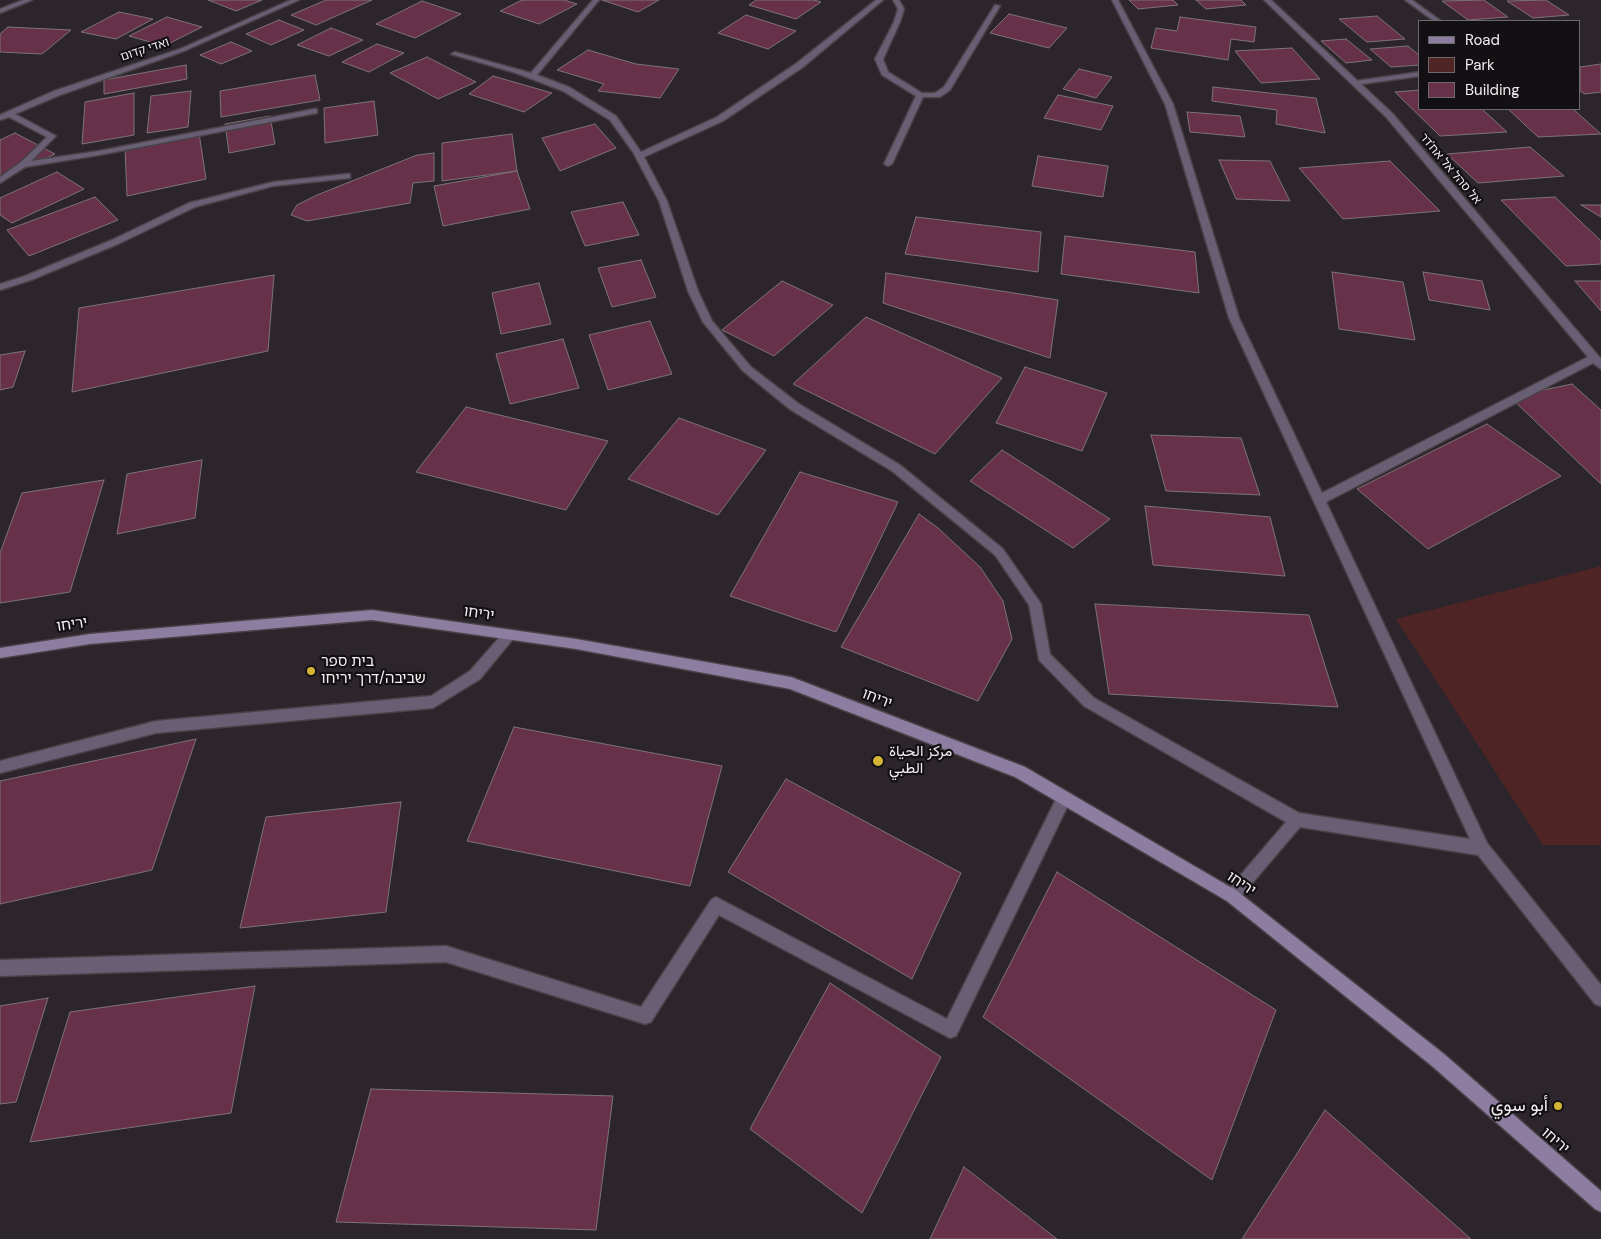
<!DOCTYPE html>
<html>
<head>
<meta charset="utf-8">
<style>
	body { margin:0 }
	#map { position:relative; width:1601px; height:1239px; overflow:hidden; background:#2c262c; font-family:"DM Sans",sans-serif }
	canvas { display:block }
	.legend { position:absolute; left:1418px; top:20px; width:162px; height:90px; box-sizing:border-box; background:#131013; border:1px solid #6c686b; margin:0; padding:6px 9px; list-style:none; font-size:15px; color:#f1edf0 }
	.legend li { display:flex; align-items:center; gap:10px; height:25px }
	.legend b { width:25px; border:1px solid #6c686b }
</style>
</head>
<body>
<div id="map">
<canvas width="1601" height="1239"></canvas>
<ul class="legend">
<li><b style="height:6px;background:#8d7da0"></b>Road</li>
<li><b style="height:14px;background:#4f2425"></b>Park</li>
<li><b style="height:14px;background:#673249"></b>Building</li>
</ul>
</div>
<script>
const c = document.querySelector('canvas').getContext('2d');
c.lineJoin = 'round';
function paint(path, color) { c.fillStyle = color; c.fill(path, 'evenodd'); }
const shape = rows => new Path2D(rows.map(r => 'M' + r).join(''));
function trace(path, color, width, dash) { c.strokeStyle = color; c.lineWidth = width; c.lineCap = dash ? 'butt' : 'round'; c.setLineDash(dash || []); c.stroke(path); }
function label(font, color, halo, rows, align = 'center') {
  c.font = font + ' "DM Sans",Vazirmatn,"Noto Sans Hebrew",sans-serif'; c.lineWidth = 4.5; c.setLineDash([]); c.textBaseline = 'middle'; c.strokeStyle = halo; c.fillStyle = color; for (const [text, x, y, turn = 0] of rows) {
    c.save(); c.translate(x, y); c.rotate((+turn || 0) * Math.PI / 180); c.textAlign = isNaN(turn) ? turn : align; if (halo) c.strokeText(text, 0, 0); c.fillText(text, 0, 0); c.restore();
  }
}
paint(shape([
	[1601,566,1601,845,1543,845,1396,619]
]), '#4f2425');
const building = shape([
	[208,0,262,0,236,11,208,0],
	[326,0,372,0,316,25,291,15,326,0],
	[522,0,564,0,577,4,539,24,500,11,522,0],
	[602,0,659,0,638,12,602,0],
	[756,0,814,0,821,2,796,19,749,5,756,0],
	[1129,0,1173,0,1178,5,1138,9,1129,0],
	[1196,0,1241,0,1246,5,1206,9,1196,0],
	[1484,0,1508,17,1468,20,1442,1,1484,0],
	[1546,0,1569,15,1533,18,1507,1,1546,0],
	[422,1,461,14,415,38,376,24,422,1],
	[119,12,153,19,116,39,81,32,119,12],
	[1009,14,1067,28,1049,48,990,33,1009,14],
	[746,15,796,31,768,49,718,33,746,15],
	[1377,16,1405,39,1367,42,1339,19,1377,16],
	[167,17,202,27,164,46,129,36,167,17],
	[1180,17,1256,27,1254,42,1231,39,1228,60,1151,48,1156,28,1177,31,1180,17],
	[279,20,304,30,271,45,246,34,279,20],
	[8,27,71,30,42,54,0,52,0,34,8,27],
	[331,28,363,40,329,56,297,45,331,28],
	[1346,39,1372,60,1346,63,1321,41,1346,39],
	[231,42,252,51,221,64,200,55,231,42],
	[377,44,404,53,369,72,342,62,377,44],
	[1408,46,1420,56,1420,65,1391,67,1370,49,1408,46],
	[1292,48,1320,79,1261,83,1235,51,1292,48],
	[588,50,636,64,679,69,660,98,598,91,604,84,557,70,588,50],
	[427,57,476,82,438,99,390,73,427,57],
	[1601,64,1601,92,1585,94,1580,91,1580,67,1601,64],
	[186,65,187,79,104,94,104,80,186,65],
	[1079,69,1112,77,1096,98,1063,89,1079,69],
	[315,75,320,100,221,117,220,91,315,75],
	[493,76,552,93,524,112,469,94,493,76],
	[1213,87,1316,98,1325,133,1276,124,1277,110,1212,101,1213,87],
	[1420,90,1420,109,1482,109,1507,132,1440,136,1395,92,1420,90],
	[191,91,188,127,147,133,151,96,191,91],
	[134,93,134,135,82,144,85,102,134,93],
	[1058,95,1113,106,1101,130,1044,118,1058,95],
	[374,101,378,135,325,143,324,108,374,101],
	[1508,109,1573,109,1601,134,1538,137,1508,109],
	[1187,112,1240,116,1245,137,1190,132,1187,112],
	[270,116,275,144,229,153,225,124,270,116],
	[595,124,616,148,560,171,542,138,595,124],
	[15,133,55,154,0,180,0,140,15,133],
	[199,133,206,179,127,196,125,148,199,133],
	[512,134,517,171,442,181,442,143,512,134],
	[1530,147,1564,176,1478,183,1447,154,1530,147],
	[434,153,434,181,413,183,410,203,307,221,291,215,297,205,317,195,417,155,434,153],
	[1038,156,1108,166,1103,197,1032,186,1038,156],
	[1219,160,1270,161,1290,201,1236,199,1219,160],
	[1390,161,1440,211,1343,219,1299,168,1390,161],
	[517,171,530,209,443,226,434,186,517,171],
	[57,172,84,189,12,223,0,215,0,198,57,172],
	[95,197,118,220,29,256,7,230,95,197],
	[1555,197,1601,241,1601,264,1566,266,1501,200,1555,197],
	[623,202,639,235,585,246,571,212,623,202],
	[1581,205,1601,205,1601,217,1581,205],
	[916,217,1041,232,1038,272,905,254,916,217],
	[1065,236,1195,252,1199,293,1061,274,1065,236],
	[641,260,656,297,612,307,598,268,641,260],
	[1332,272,1403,282,1415,340,1339,329,1332,272],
	[1423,272,1482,281,1490,310,1429,300,1423,272],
	[886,273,1058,300,1050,358,883,303,886,273],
	[274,275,268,351,72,392,79,308,274,275],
	[782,281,833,305,774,356,722,330,782,281],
	[1575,281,1601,281,1601,311,1575,281],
	[539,283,551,324,501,334,492,293,539,283],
	[866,317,1002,378,935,454,793,384,866,317],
	[650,321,672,374,608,390,589,335,650,321],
	[563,339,579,388,510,404,496,354,563,339],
	[25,351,13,387,0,390,0,355,25,351],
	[1025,367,1107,393,1082,451,996,423,1025,367],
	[1572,384,1601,410,1601,484,1510,397,1572,384],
	[466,407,608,441,566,510,416,472,466,407],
	[679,418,766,450,718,515,628,479,679,418],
	[1487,424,1561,476,1428,549,1357,489,1487,424],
	[1151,435,1241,438,1260,495,1166,491,1151,435],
	[1002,450,1110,519,1073,548,970,481,1002,450],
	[202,460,195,518,117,534,127,474,202,460],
	[800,472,898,502,836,632,730,596,800,472],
	[104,480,70,592,0,603,0,553,22,493,104,480],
	[1145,506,1270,517,1285,576,1153,565,1145,506],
	[919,514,938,528,980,567,1003,601,1012,639,978,701,841,647,919,514],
	[1095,604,1309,615,1338,707,1109,694,1095,604],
	[514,727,722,766,690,886,467,841,514,727],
	[196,739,152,870,0,904,0,781,196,739],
	[786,779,961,873,912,979,728,872,786,779],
	[401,802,386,912,240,928,266,817,401,802],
	[1057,872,1276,1010,1212,1180,983,1017,1057,872],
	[830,983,941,1057,862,1213,750,1129,830,983],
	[255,986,231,1113,30,1142,70,1012,255,986],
	[48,998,16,1102,0,1104,0,1006,48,998],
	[371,1089,613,1096,596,1230,336,1222,371,1089],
	[1325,1110,1471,1239,1242,1239,1325,1110],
	[964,1167,1057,1239,930,1239,964,1167]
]);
paint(building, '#673249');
trace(building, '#7d7376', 1);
const service = shape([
	[893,0,899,0,904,9,900,22,883,59,888,72,922,93,935,93,944,87,995,5,1000,6,950,90,940,97,923,97,892,164,888,166,884,164,916,96,882,75,875,59,894,22,898,9,893,0],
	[1405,0,1412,0,1441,21,1434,21,1405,0],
	[1420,72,1420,76,1355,85,1351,83,1355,81,1420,72]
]);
const minor = shape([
	[23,0,32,0,0,13,0,9,23,0],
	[291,0,299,0,184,51,60,95,15,114,56,136,31,161,99,151,314,109,317,109,317,113,99,155,25,167,0,183,0,177,20,163,47,137,9,117,0,120,0,115,54,91,180,49,291,0],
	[593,0,599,0,537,75,569,87,616,116,641,152,717,117,797,63,876,0,883,0,803,67,723,121,644,157,667,201,698,291,712,321,751,367,799,404,900,465,1003,549,1041,604,1050,654,1094,698,1299,813,1470,839,1229,318,1165,104,1112,0,1118,0,1173,104,1239,318,1322,493,1588,357,1386,117,1264,0,1271,0,1392,113,1601,359,1601,369,1593,363,1326,502,1487,843,1601,985,1601,1006,1595,1004,1478,855,1300,827,1237,901,1232,904,1227,901,1224,896,1227,891,1286,822,1084,706,1039,660,1029,605,995,555,892,471,791,410,743,371,703,322,688,291,659,201,633,152,610,120,563,91,516,73,451,54,455,52,531,73,593,0],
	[347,174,350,174,350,178,273,186,195,207,118,244,31,280,0,290,0,284,25,276,112,240,189,203,273,182,347,174],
	[509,630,513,631,515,635,513,639,480,679,433,708,156,733,0,773,0,761,156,721,431,696,470,671,505,631,509,630],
	[1064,791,1069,793,1071,798,1069,803,956,1036,950,1038,719,915,651,1022,645,1024,446,962,0,976,0,960,446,946,641,1007,711,900,716,897,947,1019,1059,793,1064,791]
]);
const secondary = shape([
	[372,610,576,639,791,677,1025,767,1237,891,1444,1054,1601,1191,1601,1212,1595,1209,1432,1066,1227,901,1015,777,790,689,576,649,372,620,90,644,0,658,0,648,90,634,372,610]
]);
trace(service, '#484247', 3);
trace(minor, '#484247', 3);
trace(secondary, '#484247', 3);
paint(service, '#695f75');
paint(minor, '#695f75');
paint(secondary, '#8d7da0');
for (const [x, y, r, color] of [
	[311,671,5,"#d5b534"],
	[878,761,6,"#d5b534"],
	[1558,1106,5,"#d5b534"]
]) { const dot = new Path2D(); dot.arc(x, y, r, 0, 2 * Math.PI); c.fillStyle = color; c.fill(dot); trace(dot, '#131013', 2); }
label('12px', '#f1edf0', '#131013', [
	["ואדי קדום",145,50,-18],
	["אל סהל אל אח'דר",1450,169,50]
]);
label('15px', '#f1edf0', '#131013', [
	["יריחו",479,614,8],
	["יריחו",72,625,-8],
	["יריחו",877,699,21],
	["יריחו",1241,884,34],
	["יריחו",1555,1141,41]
]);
label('15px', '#f1edf0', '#131013', [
	["בית ספר",321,662],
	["שביבה/דרך יריחו",321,679],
	["مركز الحياة",889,752],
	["الطبي",889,769]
], 'left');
label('18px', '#f1edf0', '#131013', [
	["أبو سوي",1548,1106]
], 'right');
</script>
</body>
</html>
